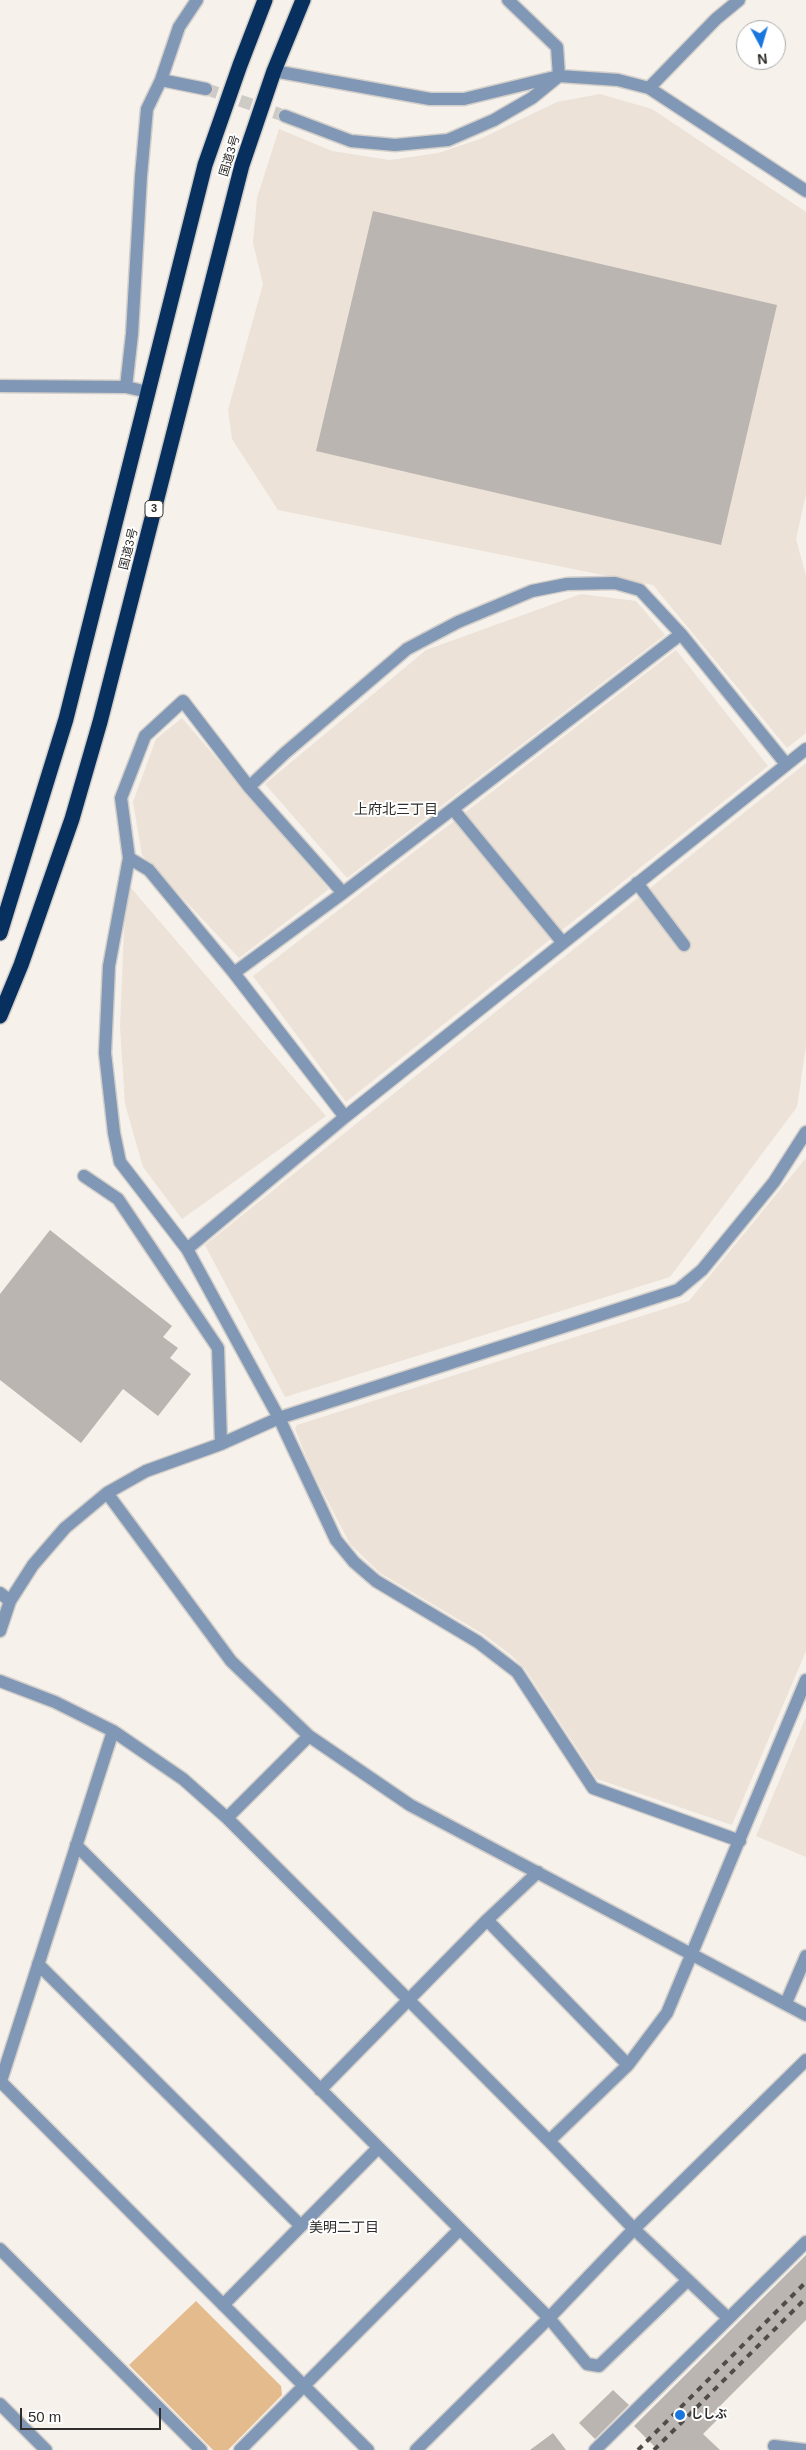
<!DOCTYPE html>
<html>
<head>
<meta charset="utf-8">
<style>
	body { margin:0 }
	#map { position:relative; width:806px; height:2450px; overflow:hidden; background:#f6f1eb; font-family:Arial,sans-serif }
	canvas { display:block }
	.north { position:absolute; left:736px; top:20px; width:50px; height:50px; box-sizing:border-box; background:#fff; border:1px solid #acabab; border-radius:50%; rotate:174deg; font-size:14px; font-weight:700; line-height:20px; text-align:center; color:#302e2c }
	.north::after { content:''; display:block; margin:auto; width:18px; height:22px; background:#1a76df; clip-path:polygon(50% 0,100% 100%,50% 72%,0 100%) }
	.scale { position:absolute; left:20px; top:2408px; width:141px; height:22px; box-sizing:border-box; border:2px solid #302e2c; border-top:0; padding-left:6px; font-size:15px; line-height:18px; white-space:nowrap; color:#302e2c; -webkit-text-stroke:4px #fff; paint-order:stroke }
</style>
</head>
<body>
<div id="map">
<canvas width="806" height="2450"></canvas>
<div class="north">N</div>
<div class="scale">50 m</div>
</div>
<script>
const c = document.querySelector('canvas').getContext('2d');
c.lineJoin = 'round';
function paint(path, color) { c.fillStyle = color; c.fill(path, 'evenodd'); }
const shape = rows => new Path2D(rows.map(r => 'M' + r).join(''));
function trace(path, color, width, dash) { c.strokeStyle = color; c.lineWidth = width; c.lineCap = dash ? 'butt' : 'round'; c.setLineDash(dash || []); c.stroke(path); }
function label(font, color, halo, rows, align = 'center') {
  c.font = font + ' Arial,"Noto Sans JP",sans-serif'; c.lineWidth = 4; c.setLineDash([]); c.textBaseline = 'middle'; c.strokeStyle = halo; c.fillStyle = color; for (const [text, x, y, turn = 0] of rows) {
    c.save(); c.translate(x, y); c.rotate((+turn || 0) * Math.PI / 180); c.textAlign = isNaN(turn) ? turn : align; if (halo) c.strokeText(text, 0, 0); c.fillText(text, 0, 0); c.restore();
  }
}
paint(shape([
	[600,94,652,109,806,212,806,494,796,539,806,576,806,733,787,748,653,585,278,510,232,439,228,410,263,284,253,243,257,198,279,129,332,151,390,160,438,153,480,139,557,102],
	[581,594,636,601,665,635,347,878,265,784,426,650],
	[676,650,768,766,346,1102,253,976],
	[182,718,329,889,239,958,142,855,133,802,156,739],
	[806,763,806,1045,797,1107,670,1277,285,1397,205,1245],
	[126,882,326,1116,182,1219,143,1167,125,1104,120,1026],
	[806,1158,806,1651,732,1825,597,1779,525,1669,510,1654,483,1634,380,1573,350,1544,312,1471,295,1429,297,1425,689,1301],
	[806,1717,806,1857,756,1836]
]), '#ece2d8');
paint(shape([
	[196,2301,281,2386,282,2395,228,2450,213,2450,129,2365]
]), '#e4bb8c');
paint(shape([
	[373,211,777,305,721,545,316,451],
	[50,1230,172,1326,163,1337,178,1348,170,1358,191,1374,158,1416,123,1389,81,1443,0,1380,0,1294],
	[806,2255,806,2320,714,2412,720,2417,703,2434,720,2450,658,2450,634,2426],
	[613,2390,629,2405,595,2439,579,2423],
	[553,2433,566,2450,530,2450]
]), '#bab5b0');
trace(shape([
	[206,89,285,116]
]), '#cecac5', 12, [12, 6]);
const minor = shape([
	[274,71,430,99,464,99,559,76,618,80,649,88,806,191],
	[161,80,206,89],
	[649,88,716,19,739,0],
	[285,116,351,141,395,145,448,140,494,120,532,98,559,76,557,47,508,0],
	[0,386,126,387,148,392],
	[126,387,132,334,141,176,147,109,161,80,179,27,197,0],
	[453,809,563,943],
	[129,858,121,798,145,736,183,701,249,787],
	[637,883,684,945],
	[343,893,249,787,285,753,407,649,458,622,532,591,567,584,615,583,640,590,681,634,786,764],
	[234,973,343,893,681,634],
	[345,1117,234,973,149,870,129,858,109,966,105,1053,114,1133,120,1162,187,1249,279,1418,336,1540,354,1562,376,1581,478,1642,517,1672,593,1788,740,1841],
	[84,1176,118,1199,218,1348,221,1444],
	[187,1249,345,1117,806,749],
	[107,1493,231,1661,309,1736,410,1805,806,2015],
	[0,1593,10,1601],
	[0,1631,10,1601,33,1565,65,1528,107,1493,146,1471,221,1444,279,1418,678,1290,702,1270,774,1182,806,1132],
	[0,1681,55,1702,113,1731,183,1779,227,1818,318,1909,549,2141,634,2229,728,2318],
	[227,1818,309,1736],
	[76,1845,549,2318,587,2364,599,2366,688,2280],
	[487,1920,628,2065],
	[38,1964,301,2226],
	[786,2003,806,1956],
	[0,2081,368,2450],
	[0,2084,113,1731],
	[320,2090,487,1920,538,1872],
	[549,2141,628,2065,667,2013,806,1680],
	[0,2249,201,2450],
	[223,2305,378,2148],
	[0,2404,46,2450],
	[774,2446,806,2450],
	[240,2450,459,2230],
	[416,2450,549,2318,634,2229,806,2060],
	[595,2450,806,2242]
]);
const highway = shape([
	[0,933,66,719,205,165,240,65,265,0],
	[0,1016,21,965,72,819,100,722,242,165,274,71,303,0]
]);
trace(minor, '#d2cec9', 15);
trace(highway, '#d2cec9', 18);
trace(minor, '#8097b6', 12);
trace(highway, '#08305f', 15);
trace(shape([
	[638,2450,806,2282],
	[654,2450,806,2298]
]), '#4f4c4a', 4, [6, 6]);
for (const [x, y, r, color] of [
	[680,2415,6,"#1a76df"]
]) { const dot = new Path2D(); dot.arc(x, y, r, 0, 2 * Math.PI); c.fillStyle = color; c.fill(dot); trace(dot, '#fff', 2); }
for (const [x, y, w] of [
	[154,509,18]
]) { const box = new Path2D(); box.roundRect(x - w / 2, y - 8.5, w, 17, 4); c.fillStyle = '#fff'; c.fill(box); trace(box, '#302e2c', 1); }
label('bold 11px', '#302e2c', null, [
	["3",154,509]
]);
label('12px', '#302e2c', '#fff', [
	["国道3号",230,156,-73],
	["国道3号",129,549,-76]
]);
label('bold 12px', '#302e2c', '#fff', [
	["ししぶ",691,2415]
], 'left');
label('14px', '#302e2c', '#fff', [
	["上府北三丁目",396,810],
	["美明二丁目",344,2228]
]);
</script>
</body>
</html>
